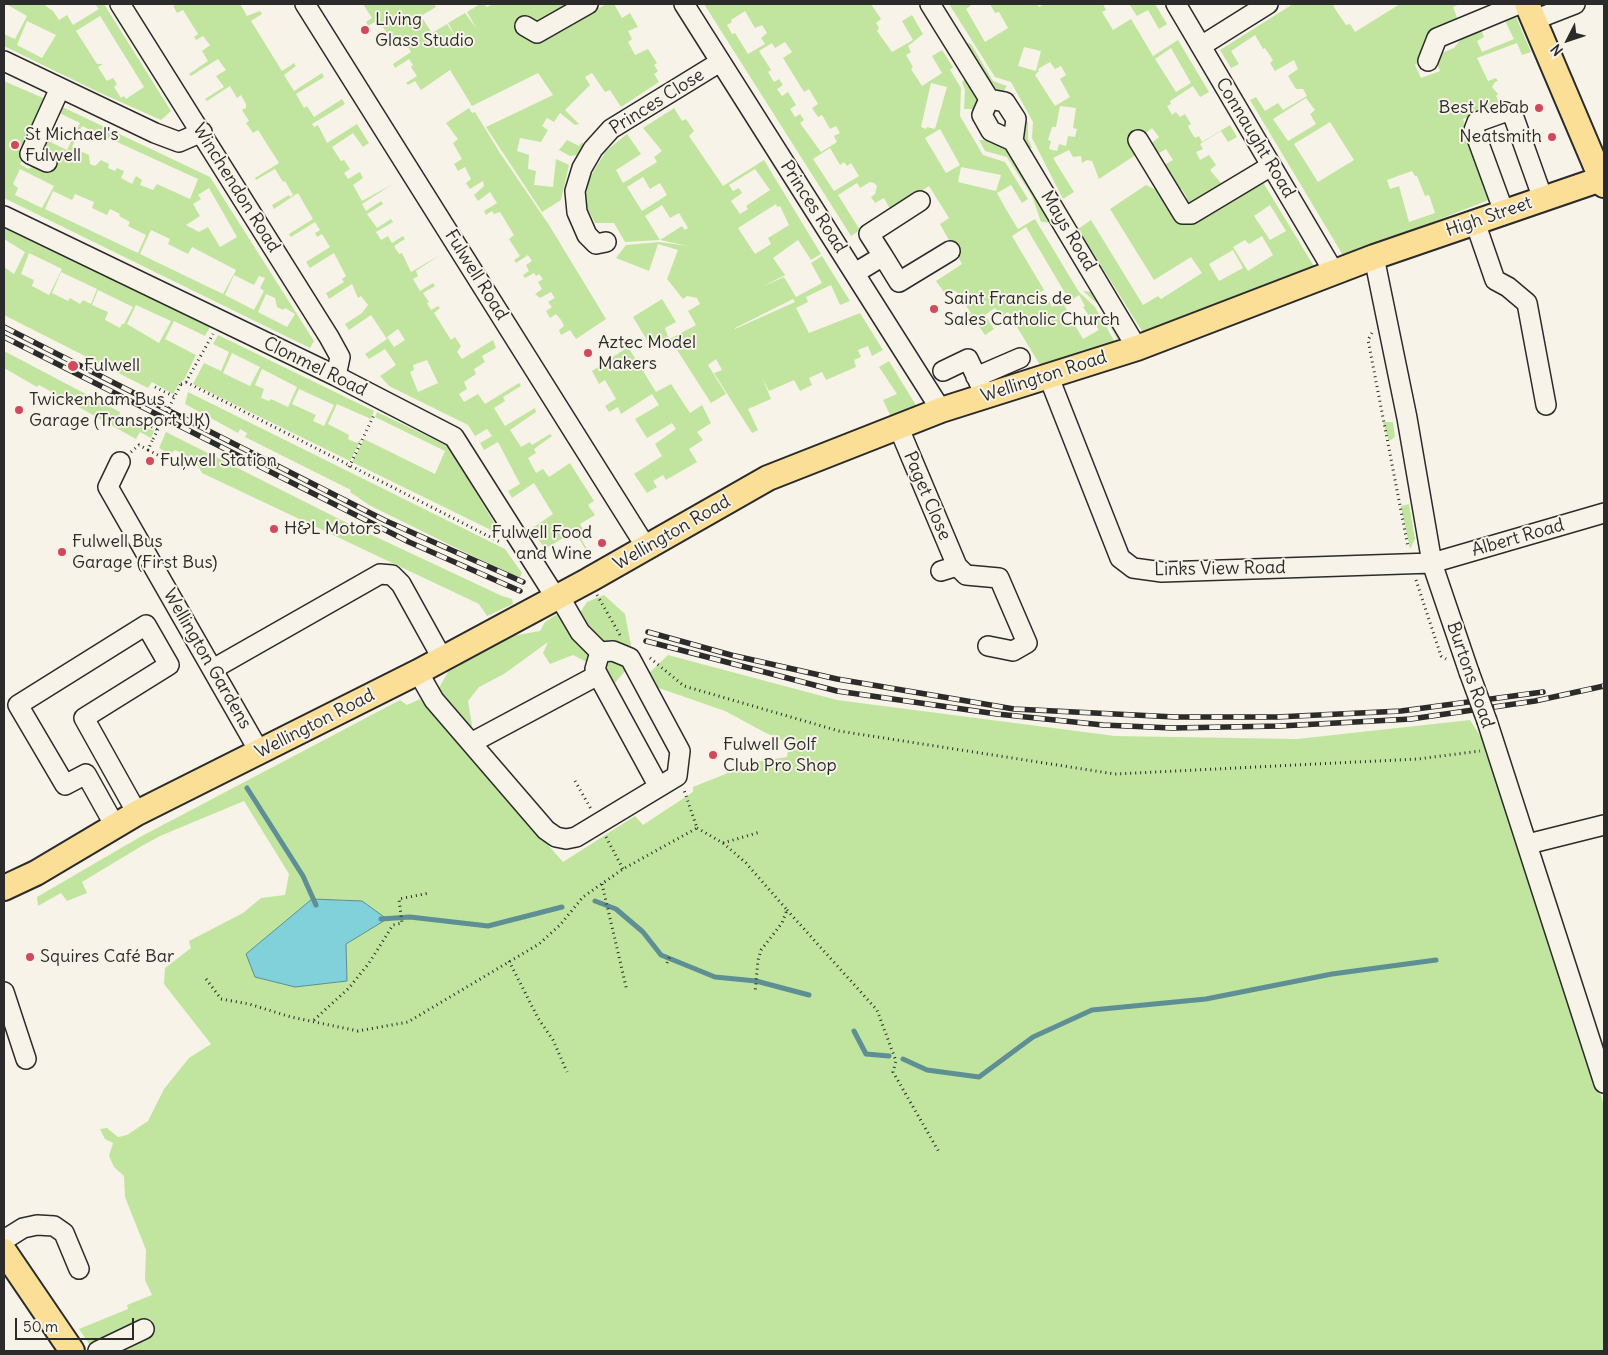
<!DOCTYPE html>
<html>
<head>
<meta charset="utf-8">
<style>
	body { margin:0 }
	#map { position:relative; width:1608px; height:1355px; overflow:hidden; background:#f7f3e8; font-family:Delius,sans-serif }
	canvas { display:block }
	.frame { position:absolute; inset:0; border:5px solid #2b2b2b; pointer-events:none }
	.north { position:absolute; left:1543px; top:15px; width:50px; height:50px; -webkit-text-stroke:4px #f7f3e8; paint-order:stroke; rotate:229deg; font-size:14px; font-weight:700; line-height:20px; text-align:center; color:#2b2b2b }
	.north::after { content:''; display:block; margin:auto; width:18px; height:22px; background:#2b2b2b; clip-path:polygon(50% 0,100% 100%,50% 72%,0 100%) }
	.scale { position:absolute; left:15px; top:1318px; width:119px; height:22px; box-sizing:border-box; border:2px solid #2b2b2b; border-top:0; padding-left:6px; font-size:15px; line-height:18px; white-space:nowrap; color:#2b2b2b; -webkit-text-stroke:4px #f7f3e8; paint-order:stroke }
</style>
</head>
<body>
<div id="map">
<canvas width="1608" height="1355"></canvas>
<div class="frame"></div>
<div class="north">N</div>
<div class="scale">50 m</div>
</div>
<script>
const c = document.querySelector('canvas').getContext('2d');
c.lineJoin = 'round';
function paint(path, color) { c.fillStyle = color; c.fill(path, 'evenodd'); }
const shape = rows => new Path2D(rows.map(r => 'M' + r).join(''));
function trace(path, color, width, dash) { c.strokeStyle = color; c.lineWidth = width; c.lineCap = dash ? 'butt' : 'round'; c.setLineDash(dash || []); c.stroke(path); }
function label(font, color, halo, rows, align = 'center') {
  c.font = font + ' Delius,sans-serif'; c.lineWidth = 4; c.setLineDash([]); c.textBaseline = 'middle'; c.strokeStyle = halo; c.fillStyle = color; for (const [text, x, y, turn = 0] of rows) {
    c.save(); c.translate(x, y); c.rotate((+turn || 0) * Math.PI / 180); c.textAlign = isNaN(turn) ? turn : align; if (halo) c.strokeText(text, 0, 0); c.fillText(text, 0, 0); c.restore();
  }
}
paint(shape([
	[6,4,43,4,53,11,59,20,67,15,73,25,99,9,95,4,104,4,171,111,161,120,96,91,4,46,4,34,15,39,27,16],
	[100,16,144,87,126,99,124,96,121,98,114,87,117,84,113,78,107,81,98,67,103,64,97,64,76,31],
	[27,21,56,35,42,58,17,45],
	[177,4,240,4,247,16,260,11,262,14,251,21,282,71,294,63,296,66,284,75,294,91,322,73,324,77,296,94,304,108,307,106,314,117,342,99,345,104,312,124,314,127,318,125,327,143,357,124,369,143,363,147,353,133,332,147,341,161,344,160,350,169,344,173,348,179,360,172,363,178,353,185,362,201,393,184,362,204,366,211,381,201,383,204,367,214,377,228,391,219,393,222,376,232,381,240,388,236,392,243,403,236,405,239,394,246,399,254,402,253,411,272,440,255,416,271,418,276,413,279,420,291,433,283,435,286,423,293,429,302,427,303,431,310,438,306,440,308,434,313,451,340,455,337,461,346,457,352,462,359,493,340,496,348,482,356,485,362,474,369,476,374,464,382,467,389,459,394,464,402,478,394,485,404,519,383,521,386,503,397,505,401,494,408,505,426,535,408,536,412,510,430,521,447,530,442,532,445,550,434,552,436,534,449,536,453,528,458,536,473,543,469,549,477,570,463,578,476,594,501,588,505,595,515,580,524,586,535,581,539,593,558,591,559,573,528,561,534,563,538,545,549,531,529,553,514,534,483,512,498,508,491,520,484,498,442,484,450,480,443,492,436,487,429,475,436,468,425,389,386,380,376,396,365,385,349,369,359,365,354,387,339,371,315,349,330,345,324,362,313,368,305,361,296,358,298,352,284,329,299,326,293,344,282,342,279,346,276,334,253,310,268,306,262,330,247,322,234,317,237,315,233,320,230,315,222,291,237,289,234,313,219,298,193,274,209,272,205,289,195,290,197,293,195,285,181,283,182,275,169,256,180,255,178,279,163,258,130,253,133,246,123,249,121,242,110,246,108,246,104,241,95,237,98,230,86,207,101,205,99,224,87,216,76,226,70,218,59,191,76,189,74,208,61,202,51,210,45,203,36,196,40,194,37,198,34,183,10,177,13,173,6],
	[398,329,405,340,394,347,387,337],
	[427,360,438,383,418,392,410,372,414,370,413,365],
	[363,4,434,4,436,7,421,16,432,33,447,24,457,39,448,23,465,13,477,29,467,12,480,4,484,4,487,7,493,4,575,4,583,18,606,4,614,4,622,18,630,13,638,27,628,31,632,39,628,42,635,55,648,49,657,63,654,65,658,71,654,74,659,82,621,107,610,90,605,92,592,73,585,77,590,85,565,110,579,124,575,125,560,113,554,122,547,118,542,126,548,130,541,142,520,138,517,151,529,155,528,169,536,171,534,185,553,187,556,159,569,165,561,200,542,212,486,127,553,95,538,73,472,106,450,70,421,90,415,81,408,85,406,83,417,76,411,67,413,65,409,59,395,68,393,64,411,52,406,44,400,47,395,40,383,48,379,38,387,33,378,20,368,26,366,22,372,18],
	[704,4,871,4,881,19,876,23,879,28,877,31,892,52,913,40,902,21,912,15,923,34,908,46,911,52,906,55,913,67,911,69,922,86,942,73,932,56,942,50,953,67,950,70,961,88,960,116,983,155,1005,162,1028,199,1022,203,1011,185,997,193,1007,211,1018,229,1035,219,1079,292,1095,307,1116,344,1040,365,1008,312,1001,317,995,308,985,315,994,329,985,335,976,322,966,327,961,319,971,313,956,291,946,295,936,281,962,264,940,224,949,218,929,186,891,211,884,198,875,203,871,197,875,194,877,186,874,183,870,182,860,188,857,183,838,195,860,230,851,236],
	[745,11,755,28,762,25,767,33,761,38,765,44,748,54,735,33,732,34,727,25,732,22,731,20],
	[785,42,792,52,783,58,804,92,809,89,818,104,812,108,818,117,822,115,830,129,836,126,840,133,834,136,837,142,821,152,800,123,804,120,800,114,795,117,790,109,796,105,788,92,782,96,777,89,783,85,779,79,774,82,768,72,771,70,759,51,772,43,775,48],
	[931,83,947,87,935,129,927,127,926,129,921,127],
	[940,129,960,165,946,173,925,138],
	[830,148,840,165,844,162,847,166,851,163,859,176,834,191,813,159],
	[961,167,1001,175,996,191,958,182],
	[1026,227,1068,298,1052,307,1048,299,1042,302,1037,294,1044,290,1012,236],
	[1079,295,1085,306,1083,307,1099,330,1083,339,1072,320,1064,325,1060,317,1068,312,1064,305],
	[949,4,973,4,966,9,985,42,1008,28,999,12,995,13,990,4,1037,4,1039,7,1044,4,1103,4,1106,10,1102,12,1113,30,1131,19,1153,56,1178,40,1209,92,1200,97,1193,86,1170,101,1171,104,1167,106,1172,115,1176,112,1180,117,1185,114,1191,124,1188,126,1191,132,1195,138,1199,136,1202,142,1230,125,1237,137,1228,142,1221,131,1200,144,1203,149,1196,152,1200,160,1209,155,1216,165,1210,170,1226,189,1191,209,1179,203,1187,198,1182,189,1174,193,1136,130,1130,134,1140,152,1099,179,1092,161,1087,160,1082,163,1081,156,1073,157,1069,150,1053,158,1074,192,1063,199,1032,138,1033,122,1011,82,995,77],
	[1024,47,1041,51,1036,71,1018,66],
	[1171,48,1191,83,1176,92,1155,59],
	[1050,62,1055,69,1061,66,1066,75,1060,79,1070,97,1055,106,1035,75,1039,71,1038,69],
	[1060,106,1076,108,1073,128,1077,129,1075,137,1068,136,1066,146,1059,144,1057,151,1049,149,1051,141,1048,140,1052,127,1056,127],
	[1152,128,1159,137,1148,146,1141,137],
	[1166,149,1173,160,1160,167,1154,156],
	[1129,4,1155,4,1167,24,1159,29,1148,10,1137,16],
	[1293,4,1336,4,1333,6,1346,25,1350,24,1355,32,1400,4,1460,4,1453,7,1459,23,1427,37,1428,52,1419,58,1420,61,1415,65,1421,78,1440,71,1434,56,1454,48,1467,31,1479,25,1484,37,1477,41,1482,52,1514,39,1502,15,1513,10,1531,52,1522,55,1517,43,1477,58,1488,81,1496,78,1498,81,1495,82,1492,87,1498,94,1496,96,1500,105,1463,119,1491,199,1344,257,1250,100,1256,97,1265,111,1278,103,1283,110,1307,96,1303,89,1296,89,1288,76,1298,69,1294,60,1275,71,1270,63,1273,60,1265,48,1263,49,1255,35,1231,51,1239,64,1231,68,1220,50],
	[1306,98,1315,110,1310,114,1316,124,1288,141,1273,119],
	[1330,122,1354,160,1318,182,1294,144],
	[1412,171,1415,176,1417,176,1425,196,1429,195,1435,213,1409,222,1399,186,1390,189,1387,180],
	[964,42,971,44,993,81,1007,86,1003,92,991,87],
	[968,76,981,98,976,109,964,109,965,90,962,82],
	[4,81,50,101,20,164,28,169,34,166,47,173,57,155,37,145,40,137,67,150,80,123,53,110,56,104,210,177,314,341,310,348,4,198],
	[82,126,198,179,190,199,157,184,153,190,140,185,142,180,136,176,132,184,121,178,124,171,117,168,115,171,108,168,109,164,101,160,95,166,90,164,89,155,72,147],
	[20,169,54,186,42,208,15,195,18,188,13,184],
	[209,188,237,237,220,247,208,227,199,232,186,225,200,216,193,204,201,199,198,195],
	[53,191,72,200,75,194,94,202,92,208,107,215,110,209,120,214,119,216,130,222,128,226,146,235,138,253,45,209],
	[151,230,170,239,168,244,188,254,192,247,236,270,223,294,140,254],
	[234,275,254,285,259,276,265,278,260,288,264,291,254,310,225,295],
	[266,294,275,298,277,307,283,310,285,308,295,314,287,327,258,312],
	[469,108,472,113,475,112,500,153,549,225,606,319,576,339,570,330,561,335,559,330,564,326,561,320,556,314,550,318,546,311,552,307,548,302,555,298,551,292,540,298,535,294,542,289,538,282,543,279,539,274,536,276,534,273,525,278,523,275,529,271,526,265,532,261,528,255,516,263,514,260,520,256,509,239,514,235,500,212,494,214,492,211,486,215,484,211,497,203,490,192,478,201,474,195,484,186,483,181,470,189,466,183,471,179,465,167,458,171,454,164,462,159,453,143,458,139,446,123],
	[674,108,682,121,686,119,694,131,689,136,723,186,764,160,821,254,811,260,798,240,773,258,785,275,762,287,784,277,796,297,822,283,811,263,822,256,850,301,840,305,831,285,806,297,808,302,796,308,809,333,860,313,883,350,872,356,868,346,858,350,861,357,854,360,856,367,826,380,822,372,809,378,812,385,800,391,794,380,769,391,762,377,771,399,748,409,758,430,752,433,714,373,722,370,716,359,708,365,726,394,711,403,670,339,696,325,688,311,700,304,697,298,687,296,683,299,667,279,678,250,658,244,649,271,616,258,626,245,659,242,688,246,660,240,625,242,614,223,595,223,586,205,585,198,589,179,606,151,627,134,641,154,616,170,623,183,657,162,654,157,662,151,643,128],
	[755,169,770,190,746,206,748,209,740,214,731,201,742,193,739,188,733,191,729,185],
	[643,177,650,189,660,183,667,195,642,211,627,187],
	[776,204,777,207,780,206,789,225,768,238,771,244,755,254,738,228],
	[662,205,670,218,679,213,688,228,685,230,682,226,660,240,645,216],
	[793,299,795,302,735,329,735,328],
	[1021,122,1028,122,1028,139,1032,148,1025,148,1020,139],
	[567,140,579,146,582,142,584,146,578,155,570,156,559,150],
	[979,140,994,140,1011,145,1010,154,1054,223,1041,222,1032,196,1007,157,985,151],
	[1261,179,1315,268,1144,334,1078,229,1091,220,1143,305,1158,296,1161,299,1202,273,1191,257,1154,280,1110,209,1146,185,1154,189,1159,185,1183,224],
	[1270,205,1286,231,1270,240,1254,216],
	[1262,236,1273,255,1248,271,1233,247,1245,240,1249,244],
	[1233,250,1243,268,1219,281,1209,264],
	[4,228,210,327,205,336,174,321,165,339,196,355,184,380,180,382,173,394,152,382,148,388,4,315,4,267,14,274,25,252,4,239],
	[29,253,62,269,49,295,32,286,34,280,21,274],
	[61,272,97,289,91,304,83,300,80,304,70,298,68,301,52,293],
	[98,290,133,307,124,324,122,324,120,328,105,320,108,312,92,305],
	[136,305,171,321,159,343,127,324],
	[1083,291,1099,293,1122,336,1117,339,1099,305],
	[662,299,676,322,665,328,668,337,651,347,633,317],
	[218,335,374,411,371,419,337,404,328,424,349,435,348,439,357,443,362,438,350,461,193,384,204,363,221,371,229,352,213,344],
	[232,353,260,367,250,386,223,373],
	[262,369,297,387,288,407,271,399,269,401,261,398,264,389,255,385],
	[299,389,334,405,324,426,313,421,316,415,292,404],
	[628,347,656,392,671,384,690,413,702,405,711,423,697,432,703,440,689,449,697,462,666,480,663,475,653,481,657,487,647,493,634,474,662,456,655,444,676,429,672,423,647,438,635,419,659,405,652,394,621,414,618,407,609,412,605,406,616,399,605,380,599,384,592,371],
	[4,351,120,412,119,416,154,431,151,438,140,432,136,439,39,385,37,387,4,368],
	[889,361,917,407,891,417,883,400,897,394,879,367],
	[188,392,505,549,522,573,519,579,369,505,350,492,351,490,245,437,247,433,240,429,238,433,185,404],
	[377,412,448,446,499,531,491,530,352,462,364,439,435,474,445,451,375,417],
	[1383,422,1393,422,1395,437,1389,441],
	[166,432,357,528,502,596,512,599,513,604,487,616,479,604,202,473,195,460,175,450,170,454,159,448],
	[1409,504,1415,539,1410,549,1401,506],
	[604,595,625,614,634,661,613,685,602,670,573,655,550,664,543,653,548,642,504,674,479,687,468,701,472,725,466,734,434,697,448,672,512,636,540,631,545,622,562,611,577,617,587,602],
	[668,655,837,700,1115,736,1297,739,1470,720,1484,742,1580,1021,1604,1106,1604,1351,94,1351,79,1329,128,1309,127,1305,152,1295,145,1280,146,1250,125,1197,124,1176,114,1167,109,1156,113,1143,105,1139,100,1129,107,1128,118,1137,127,1135,148,1121,164,1089,189,1058,211,1044,164,984,165,968,191,948,189,941,243,913,261,898,285,895,289,874,244,801,160,836,140,847,82,882,87,893,67,901,61,893,38,906,37,897,140,837,400,700,407,705,420,699,563,862,635,816,643,825,693,792,693,787,755,762,787,757,789,743,766,733,725,711,656,687,646,676]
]), '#c1e59f');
const water = shape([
	[312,899,362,901,387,919,346,944,347,981,295,987,255,977,246,954,312,899]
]);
paint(water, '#80d1da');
trace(water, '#5e8f94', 1);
trace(shape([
	[247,788,303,876,316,905],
	[595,901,616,909,643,932,661,955,715,977,756,981,809,995],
	[381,919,410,917,488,926,562,907],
	[854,1031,866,1054,889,1056],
	[903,1059,927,1070,979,1077,1033,1037,1092,1010,1206,999,1332,974,1436,960]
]), '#5e8f94', 5);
const minor = shape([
	[120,4,329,337,340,357,336,376],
	[305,4,646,547],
	[684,4,941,410],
	[930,4,989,99,1005,102,1016,119,1013,141],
	[1176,4,1334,272],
	[1534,20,1575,4],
	[525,26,537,33,588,4],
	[1201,46,1268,4],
	[4,61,155,133,179,142,202,132],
	[1428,61,1437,38,1519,4],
	[989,99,982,115,991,131,1013,141,1137,348],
	[1138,140,1183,214,1191,214,1271,166],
	[47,162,30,154,60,88],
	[1504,212,1474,130,1477,122,1505,112,1513,115,1543,199],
	[4,216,336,376,454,437,556,598],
	[1475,222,1495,280,1508,287,1527,303,1546,405],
	[606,242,596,244,587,235,577,212,575,191,582,168,593,149,611,129,720,62],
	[883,256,899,282,950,251],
	[1374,257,1407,418,1432,563,1469,672],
	[855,273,883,256,869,234,920,201],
	[943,371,968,359,985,395],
	[1048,375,1120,558,1133,568,1162,572,1432,563,1604,513],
	[976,377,1020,358],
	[898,426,957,566],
	[120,462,108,487,259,751],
	[941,571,957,566,966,575,999,578,1027,643,1013,651,988,646],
	[600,652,595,669,598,675,659,787],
	[213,669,380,574,392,575,401,584,442,658],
	[418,672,434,700,546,830,556,837,566,839,576,837,677,776,680,751,630,658,613,651,600,652,580,632,559,596],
	[1487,721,1604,1083],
	[471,743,598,675],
	[115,826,86,774,65,785,18,705,146,625,169,665,84,718,137,813],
	[1528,844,1604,825],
	[4,992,26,1059],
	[4,1240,23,1228,37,1225,54,1226,64,1233,79,1269],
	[98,1351,144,1329]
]);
const major = shape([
	[1527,4,1604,185],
	[4,888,36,873,137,813,418,672,589,580,768,478,941,410,1137,348,1374,257,1604,178],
	[4,1251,72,1351]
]);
trace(minor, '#2b2b2b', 22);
trace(major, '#2b2b2b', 28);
trace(shape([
	[1372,333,1368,340,1408,547],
	[186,382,500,542],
	[181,384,186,382,213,334],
	[155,387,175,397],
	[138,420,158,430],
	[148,450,185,469],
	[131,452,139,445,148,450,153,439],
	[349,467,375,413],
	[1416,580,1441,656,1446,659],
	[597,595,620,635],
	[650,658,684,686,839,731,1115,774,1418,759,1480,751],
	[575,781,591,809],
	[697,828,723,843,746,863,787,910,782,923,761,950,758,960,755,993],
	[606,837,623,869],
	[723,843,760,832],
	[602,884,627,991],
	[787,910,877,1010,896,1061,893,1072,939,1152],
	[509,961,538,1018,553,1040,567,1072],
	[667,963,670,956],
	[206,979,221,999,249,1004,291,1017,358,1031,408,1022,539,944,560,925,583,897,623,869,697,828,684,790],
	[314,1020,349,988,369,963,393,925,402,923,399,899,429,893]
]), '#2b2b2b', 3, [1, 4]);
trace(minor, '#f7f3e8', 19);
trace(major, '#fbdf96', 24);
const rail = shape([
	[4,327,384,520,523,582],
	[4,337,409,542,520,591],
	[648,632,731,655,837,679,1014,709,1175,717,1277,717,1401,711,1543,692],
	[646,641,837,691,997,714,1103,725,1172,728,1280,726,1411,719,1535,701,1604,686]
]);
trace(rail, '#2b2b2b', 5.5);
trace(rail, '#f7f3e8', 4, [11]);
const minorBridge = shape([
	[1469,672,1487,721]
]);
trace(minorBridge, '#2b2b2b', 22, []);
trace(shape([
	[153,439,181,384]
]), '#2b2b2b', 3, [1, 4]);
trace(minorBridge, '#f7f3e8', 19);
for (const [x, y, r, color] of [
	[365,30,5,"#d1495b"],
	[1539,108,5,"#d1495b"],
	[1552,137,5,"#d1495b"],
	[15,145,5,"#d1495b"],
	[934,309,5,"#d1495b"],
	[588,353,5,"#d1495b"],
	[73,366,6,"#d1495b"],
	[19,410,5,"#d1495b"],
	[150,461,5,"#d1495b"],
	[274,529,5,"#d1495b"],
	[602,543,5,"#d1495b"],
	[62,552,5,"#d1495b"],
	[713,755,5,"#d1495b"],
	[30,957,5,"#d1495b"]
]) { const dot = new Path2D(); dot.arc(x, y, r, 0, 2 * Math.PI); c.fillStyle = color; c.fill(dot); trace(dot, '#f7f3e8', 2); }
label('18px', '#2b2b2b', '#f7f3e8', [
	["Living",375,20],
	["Glass Studio",375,41],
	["Best Kebab",1529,108,"right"],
	["St Michael's",25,135],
	["Fulwell",25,156],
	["Neatsmith",1542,137,"right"],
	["Saint Francis de",944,299],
	["Sales Catholic Church",944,320],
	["Aztec Model",598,343],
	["Makers",598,364],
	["Fulwell",84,366],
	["Twickenham Bus",29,400],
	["Garage (Transport UK)",29,421],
	["Fulwell Station",160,461],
	["H&L Motors",284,529],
	["Fulwell Food",592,533,"right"],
	["and Wine",592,554,"right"],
	["Fulwell Bus",72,542],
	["Garage (First Bus)",72,563],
	["Fulwell Golf",723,745],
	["Club Pro Shop",723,766],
	["Squires Café Bar",40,957]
], 'left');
label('18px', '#2b2b2b', '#f7f3e8', [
	["Princes Close",657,102,-32],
	["Connaught Road",1255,138,59],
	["Winchendon Road",236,188,58],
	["Princes Road",813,207,57],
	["High Street",1489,217,-19],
	["Mays Road",1068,231,59],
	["Fulwell Road",476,275,58],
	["Clonmel Road",315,367,26],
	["Wellington Road",1044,377,-18],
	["Paget Close",927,496,67],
	["Wellington Road",672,533,-30],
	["Albert Road",1518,538,-16],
	["Links View Road",1220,569,-1],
	["Wellington Gardens",207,659,60],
	["Burtons Road",1470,675,71],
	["Wellington Road",315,724,-27]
]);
</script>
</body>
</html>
